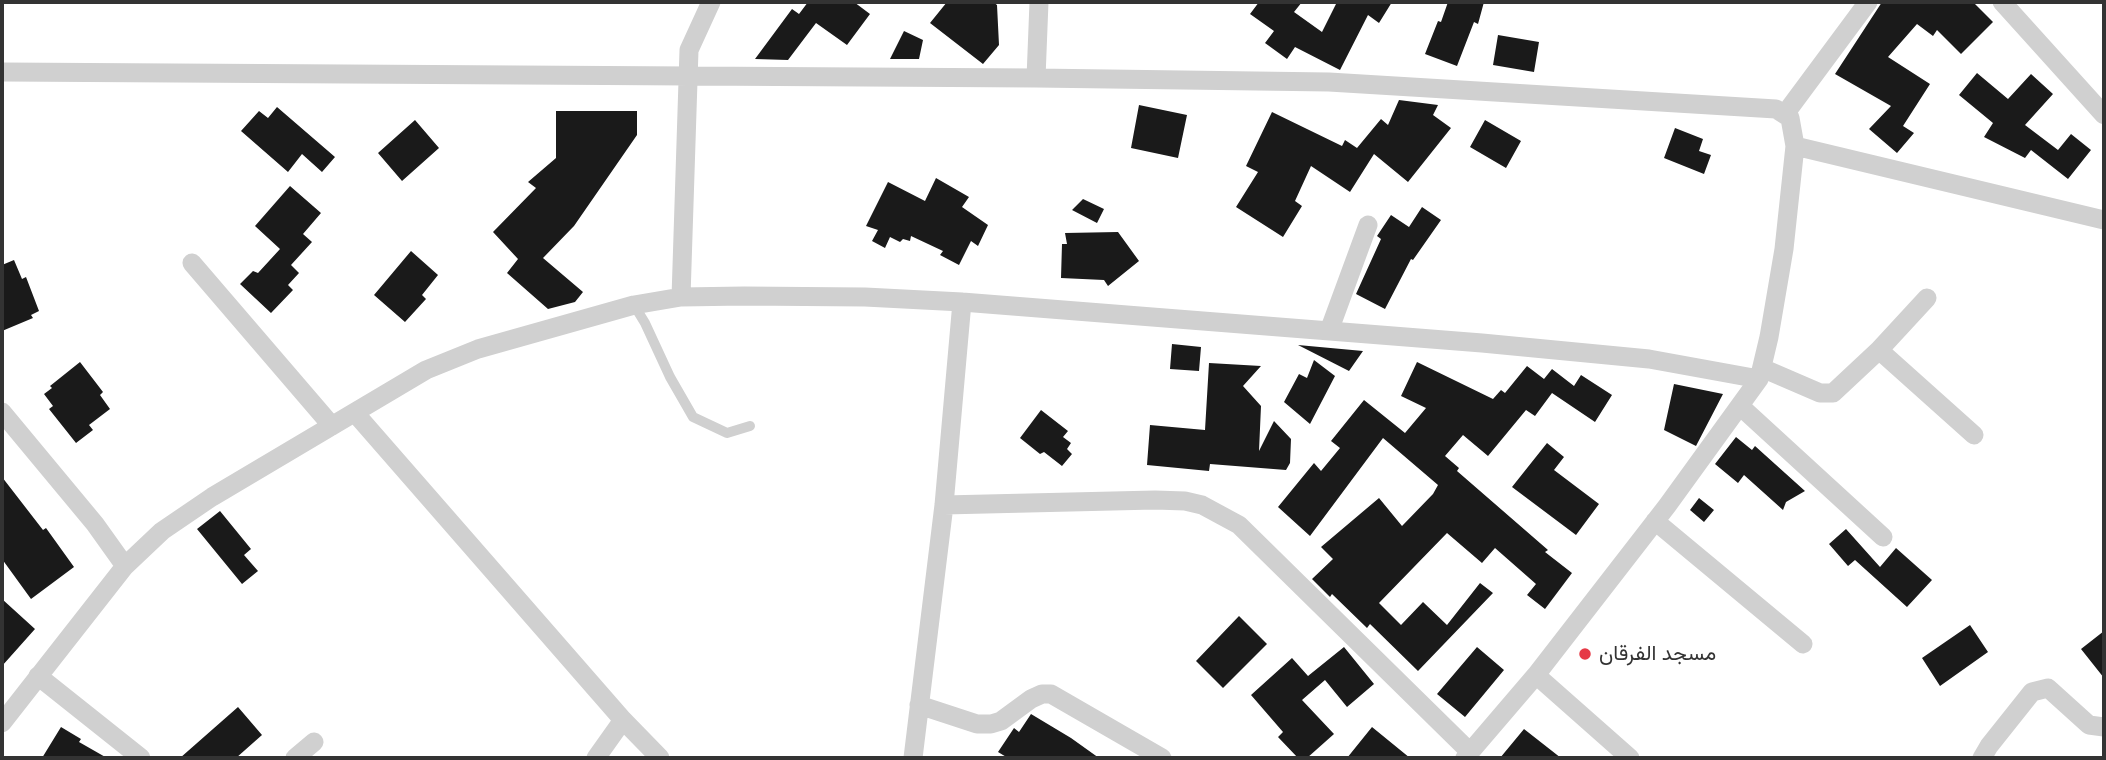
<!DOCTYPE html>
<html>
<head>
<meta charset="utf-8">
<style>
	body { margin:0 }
	#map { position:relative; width:2106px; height:760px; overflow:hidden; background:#fff; font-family:Raleway,sans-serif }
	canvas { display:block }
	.frame { position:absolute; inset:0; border:4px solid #333; pointer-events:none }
</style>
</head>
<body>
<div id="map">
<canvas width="2106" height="760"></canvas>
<div class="frame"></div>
</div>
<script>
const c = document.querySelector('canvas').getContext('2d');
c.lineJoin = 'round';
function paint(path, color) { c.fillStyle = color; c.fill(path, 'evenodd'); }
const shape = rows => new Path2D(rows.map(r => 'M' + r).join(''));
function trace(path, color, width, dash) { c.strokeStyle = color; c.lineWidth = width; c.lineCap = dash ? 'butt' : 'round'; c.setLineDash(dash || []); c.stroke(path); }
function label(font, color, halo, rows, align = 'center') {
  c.font = font + ' Raleway,Vazirmatn,sans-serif'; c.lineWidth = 7; c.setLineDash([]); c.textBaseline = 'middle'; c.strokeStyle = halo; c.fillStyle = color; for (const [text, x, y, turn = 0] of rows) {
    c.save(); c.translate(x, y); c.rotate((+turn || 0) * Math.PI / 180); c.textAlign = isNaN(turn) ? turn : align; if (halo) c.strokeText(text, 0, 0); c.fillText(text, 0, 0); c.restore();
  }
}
paint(shape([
	[808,2,854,2,870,14,847,45,816,23,788,60,755,59,792,9,799,14],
	[947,2,993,2,997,5,999,45,983,64,930,23],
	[1259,2,1302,2,1294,12,1322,32,1337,2,1392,2,1379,23,1368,15,1340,70,1295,47,1287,59,1265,43,1274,31,1250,14],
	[1448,2,1484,2,1478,24,1474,22,1457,66,1425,54,1438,21,1441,22],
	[1882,2,1973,2,1993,22,1961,54,1937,30,1933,36,1917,24,1888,57,1930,84,1903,126,1914,133,1897,153,1869,129,1891,106,1835,74],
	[904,31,923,40,919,59,890,59],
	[1498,35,1539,42,1534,72,1493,65],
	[1977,73,2008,99,2031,74,2053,94,2025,125,2058,150,2071,134,2091,150,2068,179,2031,150,2025,158,1984,137,1993,123,1959,95],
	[1399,100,1438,105,1433,115,1451,128,1408,182,1374,154,1350,192,1311,166,1295,201,1302,206,1283,237,1236,207,1258,172,1246,166,1272,112,1342,146,1345,140,1357,148,1381,119,1388,125],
	[1139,105,1187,115,1178,158,1131,148],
	[277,107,335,157,322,172,302,154,288,172,241,131,259,111,268,118],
	[556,111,637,111,637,135,574,226,543,258,583,292,575,302,548,309,507,273,518,259,493,232,536,188,528,182,556,158],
	[415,120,439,148,402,181,378,153],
	[1485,120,1521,141,1506,168,1470,147],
	[1675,128,1703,139,1699,151,1711,155,1704,174,1664,158],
	[936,178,969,197,962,207,988,225,978,246,971,241,959,265,940,255,943,251,911,236,910,241,903,239,900,242,890,237,885,248,872,241,878,230,866,226,888,182,925,201],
	[290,186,321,213,303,234,312,242,291,265,299,273,288,285,293,290,271,313,240,284,253,271,258,273,280,249,255,226],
	[1083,199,1104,209,1097,223,1072,210],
	[1422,207,1441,220,1413,260,1411,259,1385,309,1356,294,1381,239,1377,236,1391,215,1409,227],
	[1118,232,1139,261,1108,286,1104,280,1061,278,1062,244,1067,244,1065,233],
	[411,251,438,275,422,295,426,299,405,322,374,295],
	[14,260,22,279,26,277,39,311,31,315,33,318,2,331,2,265],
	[1172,344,1201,347,1199,371,1170,369],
	[1298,345,1363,351,1349,371],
	[1314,360,1335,376,1310,424,1284,402,1299,374,1307,378],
	[80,362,103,392,100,395,110,409,89,425,93,430,76,443,49,409,53,406,44,394,52,388,50,386],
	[1417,362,1493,399,1501,390,1505,393,1527,366,1544,379,1552,369,1574,386,1581,375,1612,395,1595,422,1552,393,1535,416,1526,410,1488,456,1463,435,1445,456,1459,468,1457,471,1548,550,1545,552,1572,573,1545,609,1527,595,1536,584,1495,548,1482,563,1447,533,1379,603,1401,625,1423,602,1447,625,1480,583,1493,593,1418,671,1370,624,1367,628,1332,594,1330,597,1312,579,1333,559,1321,547,1379,498,1402,526,1433,494,1438,485,1383,438,1310,536,1278,507,1314,463,1321,471,1340,448,1331,441,1364,400,1405,433,1426,408,1401,396],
	[1209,363,1261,366,1243,386,1261,406,1259,451,1274,421,1291,439,1290,463,1286,470,1210,464,1209,471,1147,465,1150,425,1205,430],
	[1674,384,1723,394,1696,446,1664,430],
	[1041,410,1068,431,1063,437,1071,443,1067,449,1072,454,1062,466,1044,452,1040,454,1020,438],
	[1736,437,1752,450,1755,446,1805,491,1786,502,1783,510,1744,475,1738,483,1715,464],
	[1547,443,1564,457,1554,470,1599,504,1576,535,1512,487],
	[2,477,43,530,46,528,74,567,31,599,2,559],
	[1699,498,1714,510,1704,522,1690,510],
	[220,511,251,549,244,555,258,571,242,584,197,529],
	[1846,529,1880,567,1896,548,1932,580,1907,607,1855,560,1848,566,1829,544],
	[2,599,35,629,2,666],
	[1239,616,1267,644,1223,688,1196,661],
	[1970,625,1988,652,1940,686,1922,658],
	[2104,631,2104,678,2081,649],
	[1344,647,1374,684,1347,707,1325,680,1302,700,1334,734,1307,758,1298,758,1278,737,1283,732,1251,695,1292,658,1308,676],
	[1477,647,1504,670,1465,717,1437,694],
	[238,707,262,735,236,758,180,758],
	[1031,714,1071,738,1099,758,1008,758,998,752,1014,728,1019,732],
	[61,727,81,739,79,742,107,758,42,758],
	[1372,727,1410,758,1347,758],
	[1524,729,1561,758,1500,758]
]), '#1a1a1a');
trace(shape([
	[634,305,645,323,670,377,693,417,727,433,750,426]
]), '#d0d0d0', 10);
trace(shape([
	[2002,2,2104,115],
	[2,72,1036,78,1329,82,1776,109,1790,118,1795,146,1784,249,1769,337,1759,379,1667,506,1536,675,1465,758],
	[1036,78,1039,2],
	[1785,114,1868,2],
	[1795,146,2104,220],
	[192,263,332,426],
	[681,297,689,50,711,2],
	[1329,331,1368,225],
	[1879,350,1974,435],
	[1762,368,1820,393,1833,393,1879,350,1927,298],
	[1740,406,1883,537],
	[2,412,95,524,125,566],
	[355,413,623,720,660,758],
	[944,505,1155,500,1185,501,1202,505,1239,525,1470,752],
	[1655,521,1803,644],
	[1536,675,1630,758],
	[38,676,141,758],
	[919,705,977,724,991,724,1001,721,1031,699,1042,694,1051,694,1162,758],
	[2,723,125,566,162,531,212,497,426,370,478,349,634,305,681,297,744,296,865,297,962,302,1482,343,1649,359,1759,379],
	[295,758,314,742],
	[596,758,623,720],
	[913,758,944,505,962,302],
	[1982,758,1989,746,2032,692,2048,688,2089,725,2104,727]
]), '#d0d0d0', 19);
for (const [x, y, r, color] of [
	[1585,654,7,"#e63946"]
]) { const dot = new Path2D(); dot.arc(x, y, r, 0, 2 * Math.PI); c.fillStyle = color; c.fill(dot); trace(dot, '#fff', 2.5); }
label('21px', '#333', '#fff', [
	["مسجد الفرقان",1599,654]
], 'left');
</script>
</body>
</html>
